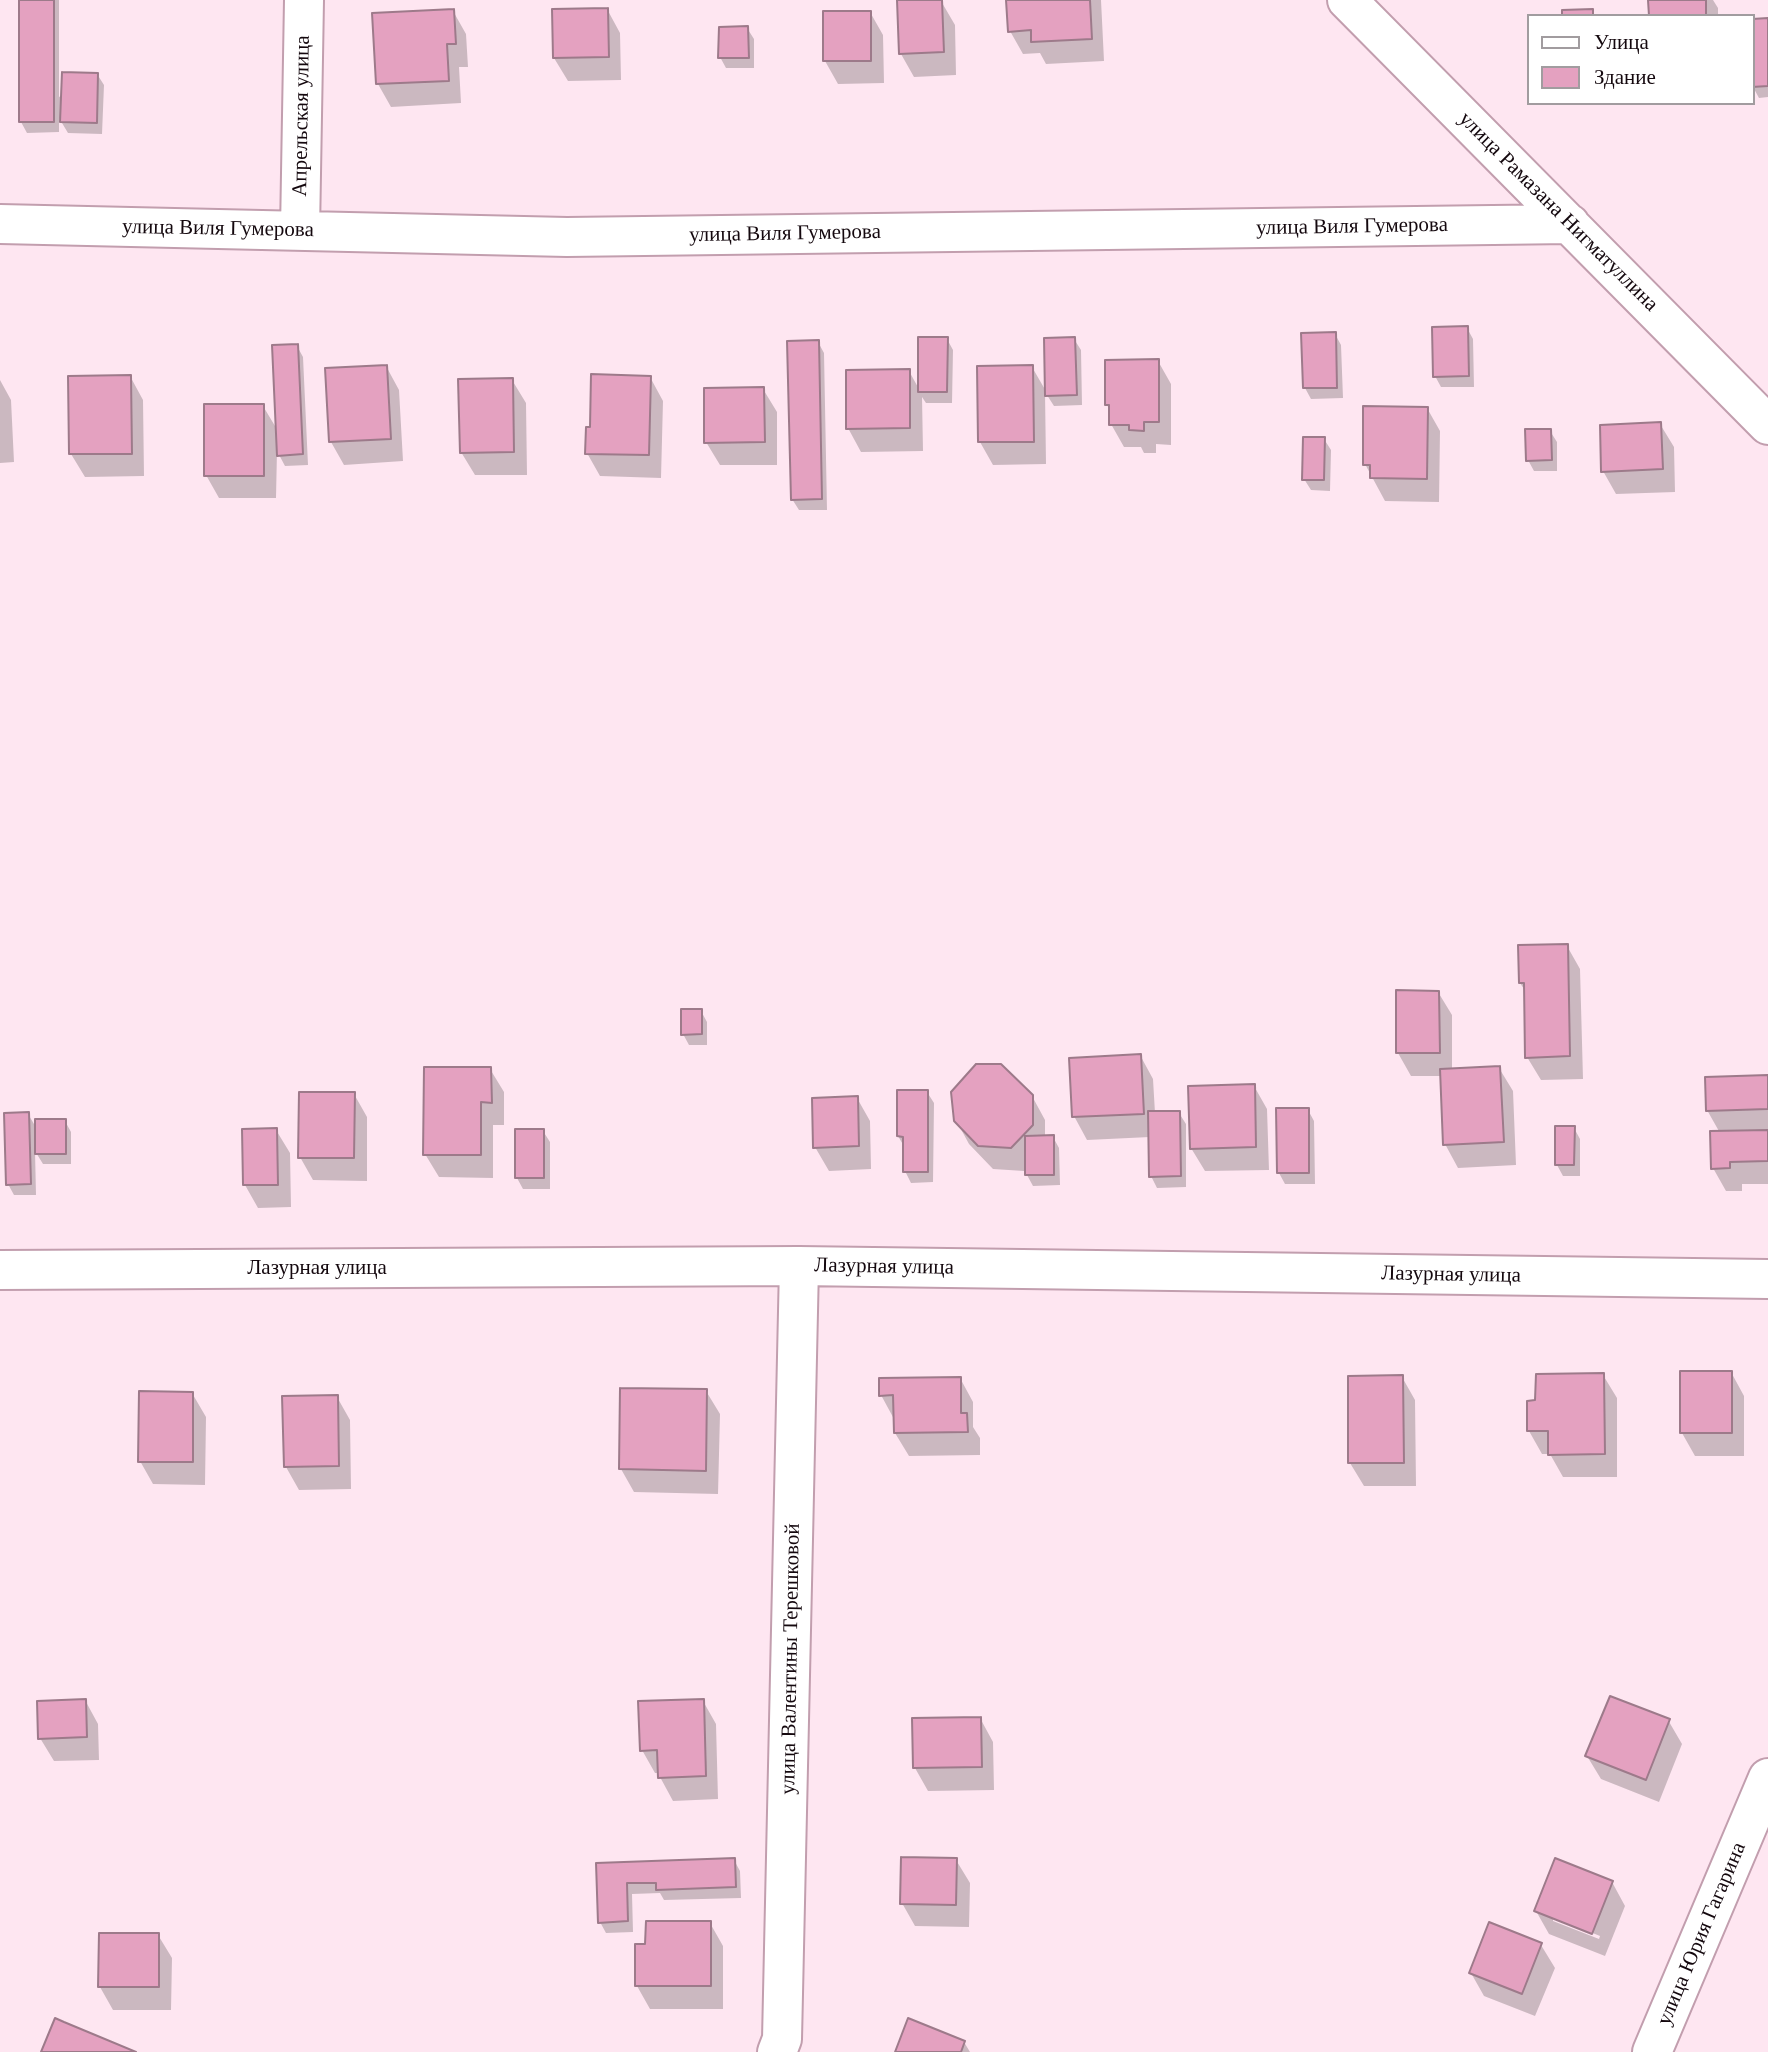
<!DOCTYPE html>
<html>
<head>
<meta charset="utf-8">
<style>
	body { margin:0 }
	#map { position:relative; width:1768px; height:2052px; overflow:hidden; background:#fee6f1; font-family:"Times New Roman",serif }
	canvas { display:block }
	.legend { position:absolute; left:1527px; top:14px; width:228px; height:91px; box-sizing:border-box; background:#fff; border:2px solid #a19c9f; margin:0; padding:9px 12px; list-style:none; font-size:21px; color:#14080e }
	.legend li { display:flex; align-items:center; gap:14px; height:35px }
	.legend b { width:35px; border:2px solid #a19c9f }
</style>
</head>
<body>
<div id="map">
<canvas width="1768" height="2052"></canvas>
<ul class="legend">
<li><b style="height:9px;background:#fff"></b>Улица</li>
<li><b style="height:19px;background:#e4a1c0"></b>Здание</li>
</ul>
</div>
<script>
const c = document.querySelector('canvas').getContext('2d');
c.lineJoin = 'round';
function paint(path, color) { c.fillStyle = color; c.fill(path, 'evenodd'); }
const shape = rows => new Path2D(rows.map(r => 'M' + r).join(''));
function trace(path, color, width, dash) { c.strokeStyle = color; c.lineWidth = width; c.lineCap = dash ? 'butt' : 'round'; c.setLineDash(dash || []); c.stroke(path); }
function label(font, color, halo, rows, align = 'center') {
  c.font = font + ' "Times New Roman",serif'; c.lineWidth = 7; c.setLineDash([]); c.textBaseline = 'middle'; c.strokeStyle = halo; c.fillStyle = color; for (const [text, x, y, turn = 0] of rows) {
    c.save(); c.translate(x, y); c.rotate((+turn || 0) * Math.PI / 180); c.textAlign = isNaN(turn) ? turn : align; if (halo) c.strokeText(text, 0, 0); c.fillText(text, 0, 0); c.restore();
  }
}
paint(shape([
	[21,0,59,0,59,97,97,74,104,85,102,134,68,133,59,118,59,132,27,133,21,122],
	[898,0,941,1,955,25,956,75,914,77,901,54],
	[1008,0,1101,0,1104,61,1046,64,1040,53,1023,54,1010,31],
	[1650,0,1713,0,1718,8,1718,16,1651,16],
	[607,9,620,33,621,80,568,81,554,58],
	[453,11,466,34,468,67,459,67,461,103,391,107,378,84],
	[870,12,883,35,884,83,838,84,825,61],
	[1768,20,1768,97,1759,98,1753,87],
	[747,28,754,39,754,68,726,68,720,57],
	[1467,328,1473,339,1474,387,1441,387,1435,376],
	[1335,334,1341,345,1343,398,1311,399,1305,388],
	[947,339,953,350,952,403,926,403,922,397,923,451,861,452,848,428,909,371,919,389],
	[1074,339,1081,350,1082,405,1054,406,1045,392,1046,464,993,465,980,442,1032,367,1047,393],
	[818,342,824,353,827,510,799,510,792,499],
	[297,346,303,357,308,465,285,466,277,451,276,498,219,498,206,475,263,406,278,431],
	[1158,361,1171,384,1171,445,1156,444,1156,453,1144,453,1141,447,1124,447,1111,424,1111,412,1107,405],
	[1118,423,1138,426,1118,426],
	[386,366,399,390,403,461,344,465,331,442],
	[130,376,143,400,144,476,85,477,71,454],
	[650,377,663,401,661,478,600,476,587,453],
	[0,380,11,400,14,462,0,463],
	[512,380,526,403,527,475,475,475,461,452],
	[763,389,777,412,777,465,720,465,706,442],
	[1427,408,1440,431,1439,502,1385,501,1365,464],
	[1660,424,1674,447,1675,492,1616,494,1603,471],
	[1550,431,1557,442,1557,471,1534,471,1528,460],
	[1324,439,1331,450,1330,491,1311,490,1304,479],
	[1567,946,1580,969,1583,1079,1541,1080,1527,1057,1526,992,1520,983],
	[1438,992,1452,1015,1452,1070,1499,1068,1513,1091,1516,1165,1458,1168,1445,1144,1442,1076,1411,1076,1398,1053],
	[701,1011,707,1022,707,1045,689,1045,683,1034],
	[1140,1055,1153,1079,1155,1113,1179,1113,1186,1124,1186,1187,1157,1188,1151,1176,1150,1137,1087,1140,1074,1116],
	[490,1069,504,1092,504,1125,493,1125,493,1178,439,1177,425,1154],
	[1768,1077,1768,1184,1742,1184,1742,1191,1726,1191,1713,1168,1720,1133,1707,1110],
	[1254,1086,1267,1109,1269,1170,1205,1171,1191,1148],
	[927,1092,934,1103,933,1182,911,1183,905,1171,905,1148,898,1136],
	[354,1094,367,1117,367,1181,313,1180,300,1157],
	[1032,1096,1045,1120,1045,1137,1053,1137,1059,1148,1060,1185,1033,1186,1027,1175,1027,1168,1024,1171,993,1169,969,1144,956,1120],
	[857,1098,870,1121,871,1169,829,1171,815,1147],
	[1308,1110,1314,1121,1315,1184,1285,1184,1279,1173],
	[28,1114,37,1129,65,1121,71,1132,71,1164,43,1164,35,1151,36,1195,14,1195,8,1184],
	[1574,1128,1580,1139,1580,1176,1563,1176,1557,1165],
	[276,1130,290,1153,291,1207,258,1208,245,1185],
	[543,1131,550,1142,550,1189,523,1189,517,1178],
	[1731,1372,1744,1396,1744,1456,1695,1456,1682,1433],
	[1603,1375,1617,1398,1617,1477,1563,1477,1550,1454,1542,1454,1529,1431],
	[1402,1377,1415,1400,1416,1486,1364,1486,1350,1463],
	[960,1378,973,1402,973,1427,980,1438,980,1455,909,1456,895,1433,894,1419,881,1395],
	[706,1391,720,1414,718,1494,634,1492,621,1469],
	[192,1393,206,1417,205,1485,153,1484,140,1461],
	[337,1397,350,1420,351,1489,299,1490,286,1467],
	[85,1700,98,1724,99,1760,54,1761,40,1738],
	[703,1701,716,1724,718,1799,673,1801,660,1777,660,1773,655,1773,642,1750],
	[980,1718,993,1742,994,1790,928,1791,915,1768],
	[1668,1720,1682,1744,1659,1802,1601,1779,1587,1756],
	[734,1860,740,1871,741,1898,664,1900,660,1893,632,1894,633,1932,606,1933,600,1922,598,1864],
	[956,1860,970,1883,969,1927,915,1926,902,1903],
	[1612,1882,1625,1906,1605,1956,1549,1934,1536,1911],
	[1553,1917,1600,1936,1599,1939,1553,1921],
	[710,1923,723,1946,723,2009,650,2009,637,1986,647,1946],
	[158,1935,172,1958,171,2010,113,2010,100,1987],
	[1541,1945,1555,1968,1535,2016,1484,1996,1471,1973],
	[964,2042,970,2052,896,2052]
]), '#0003');
const building = shape([
	[19,0,54,0,54,122,19,122,19,0],
	[897,0,942,0,944,52,899,54,897,0],
	[1006,0,1090,0,1092,39,1031,42,1031,30,1008,32,1006,0],
	[1648,0,1706,0,1706,16,1649,16,1648,0],
	[608,8,609,57,553,58,552,9,608,8],
	[454,9,456,44,447,44,449,81,376,84,372,13,454,9],
	[1593,9,1593,16,1562,16,1562,10,1593,9],
	[823,11,871,11,871,61,823,61,823,11],
	[1768,18,1768,86,1752,87,1752,19,1768,18],
	[748,26,749,58,718,58,719,27,748,26],
	[62,72,98,73,97,123,60,122,62,72],
	[1468,326,1469,376,1433,377,1432,327,1468,326],
	[1336,332,1337,388,1303,388,1301,333,1336,332],
	[918,337,948,337,947,392,918,392,918,337],
	[1075,337,1077,395,1045,396,1044,338,1075,337],
	[819,340,822,499,791,500,787,341,819,340],
	[298,344,303,454,277,456,272,345,298,344],
	[1159,359,1159,422,1144,422,1144,431,1129,430,1129,425,1109,425,1109,405,1105,405,1105,360,1159,359],
	[387,365,391,439,329,442,325,368,387,365],
	[1033,365,1034,442,978,442,977,366,1033,365],
	[910,369,910,428,846,429,846,370,910,369],
	[591,374,651,376,649,455,585,454,586,427,590,427,591,374],
	[131,375,132,454,69,454,68,376,131,375],
	[513,378,514,452,460,453,458,379,513,378],
	[764,387,765,442,704,443,704,388,764,387],
	[204,404,264,404,264,476,204,476,204,404],
	[1363,406,1428,407,1427,479,1370,478,1370,465,1363,465,1363,406],
	[1661,422,1663,469,1601,472,1600,425,1661,422],
	[1525,429,1551,429,1552,460,1526,461,1525,429],
	[1303,437,1325,437,1324,480,1302,480,1303,437],
	[1568,944,1570,1056,1525,1058,1524,983,1519,983,1518,945,1568,944],
	[1396,990,1439,991,1440,1053,1396,1053,1396,990],
	[681,1009,702,1009,702,1034,681,1035,681,1009],
	[1141,1054,1144,1114,1072,1117,1069,1058,1141,1054],
	[976,1064,1001,1064,1033,1095,1033,1125,1011,1148,978,1146,954,1121,951,1092,976,1064],
	[1500,1066,1504,1142,1443,1145,1440,1069,1500,1066],
	[424,1067,491,1067,492,1103,481,1102,481,1155,423,1155,424,1067],
	[1768,1075,1768,1109,1706,1111,1705,1077,1768,1075],
	[1255,1084,1256,1147,1190,1149,1188,1086,1255,1084],
	[897,1090,928,1090,928,1172,903,1172,903,1137,897,1136,897,1090],
	[299,1092,355,1092,354,1158,298,1158,299,1092],
	[858,1096,859,1146,813,1148,812,1098,858,1096],
	[1276,1108,1309,1108,1309,1173,1277,1173,1276,1108],
	[1148,1111,1180,1111,1181,1176,1149,1177,1148,1111],
	[29,1112,31,1184,6,1185,4,1113,29,1112],
	[35,1119,66,1119,66,1154,35,1154,35,1119],
	[1555,1126,1575,1126,1574,1165,1555,1165,1555,1126],
	[277,1128,278,1185,243,1185,242,1129,277,1128],
	[515,1129,544,1129,544,1178,515,1178,515,1129],
	[1768,1130,1768,1161,1730,1162,1730,1168,1711,1169,1710,1131,1768,1130],
	[1054,1135,1054,1175,1025,1175,1025,1136,1054,1135],
	[1680,1371,1732,1371,1732,1433,1680,1433,1680,1371],
	[1604,1373,1605,1454,1548,1455,1548,1431,1527,1431,1527,1401,1535,1400,1536,1374,1604,1373],
	[1403,1375,1404,1463,1348,1463,1348,1376,1403,1375],
	[961,1377,961,1413,967,1413,968,1432,894,1433,893,1395,879,1396,879,1378,961,1377],
	[620,1388,707,1389,706,1471,619,1469,620,1388],
	[139,1391,193,1392,193,1462,138,1462,139,1391],
	[338,1395,339,1466,284,1467,282,1396,338,1395],
	[1610,1696,1670,1719,1646,1780,1585,1756,1610,1696],
	[86,1699,87,1737,38,1739,37,1701,86,1699],
	[704,1699,706,1776,658,1778,657,1750,640,1751,638,1701,704,1699],
	[981,1717,982,1767,913,1768,912,1718,981,1717],
	[901,1857,957,1858,956,1905,900,1904,901,1857],
	[735,1858,736,1887,656,1890,656,1883,627,1883,628,1921,598,1923,596,1863,735,1858],
	[1555,1858,1613,1881,1592,1934,1534,1911,1555,1858],
	[646,1921,711,1921,711,1986,635,1986,635,1944,645,1944,646,1921],
	[1489,1922,1542,1943,1522,1994,1469,1973,1489,1922],
	[99,1933,159,1933,159,1987,98,1987,99,1933],
	[55,2018,64,2022,136,2052,41,2052,55,2018],
	[908,2018,965,2041,961,2052,895,2052,908,2018]
]);
paint(building, '#e4a1c0');
trace(building, '#9d7a8a', 2);
const minor = shape([
	[1347,0,1768,425],
	[0,224,567,237,1570,224],
	[300,231,304,0],
	[0,1270,799,1266,1768,1279],
	[777,2052,782,2039,799,1266],
	[1652,2052,1768,1778]
]);
trace(minor, '#c29eae', 42);
trace(minor, '#fff', 38);
label('21px', '#14080e', '#fff', [
	["Апрельская улица",302,116,-89],
	["улица Рамазана Нигматуллина",1558,212,45],
	["улица Виля Гумерова",1352,227,-1],
	["улица Виля Гумерова",218,229,1],
	["улица Виля Гумерова",785,234,-1],
	["Лазурная улица",884,1267,1],
	["Лазурная улица",317,1268],
	["Лазурная улица",1451,1275,1],
	["улица Валентины Терешковой",791,1659,-89],
	["улица Юрия Гагарина",1702,1934,-67]
]);
</script>
</body>
</html>
